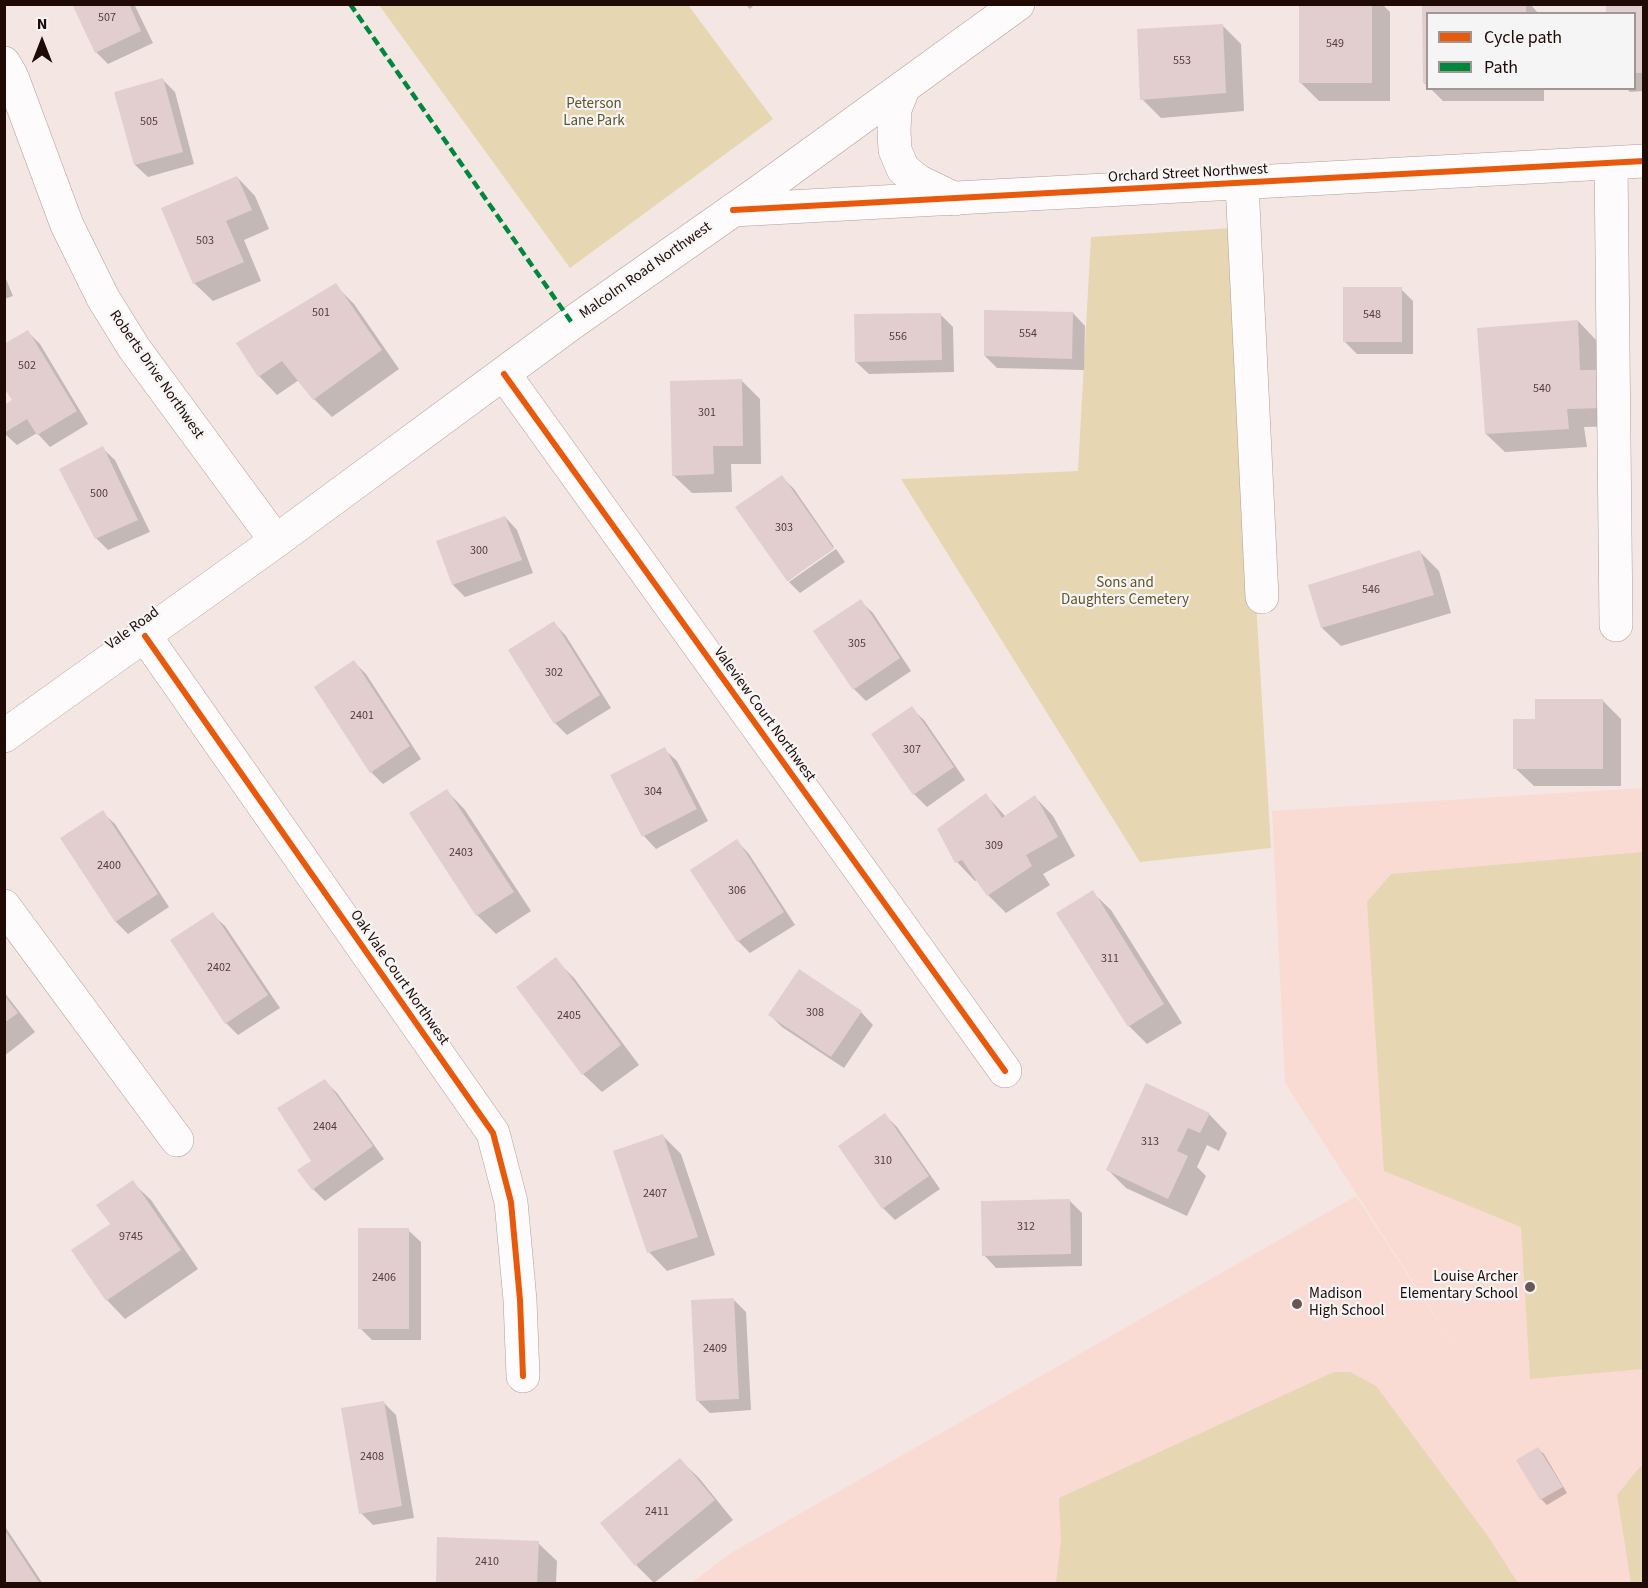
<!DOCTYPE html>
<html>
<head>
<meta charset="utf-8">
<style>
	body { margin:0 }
	#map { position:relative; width:1648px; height:1588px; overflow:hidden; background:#f4e6e3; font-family:"Source Sans 3",sans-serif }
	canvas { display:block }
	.frame { position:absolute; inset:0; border:6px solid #200a06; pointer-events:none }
	.legend { position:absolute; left:1426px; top:12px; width:210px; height:78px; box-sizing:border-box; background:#f5f5f5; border:2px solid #a09795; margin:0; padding:8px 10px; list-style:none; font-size:18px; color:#200a06 }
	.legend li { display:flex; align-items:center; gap:12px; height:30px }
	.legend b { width:30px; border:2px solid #a09795 }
	.north { position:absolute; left:12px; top:12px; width:60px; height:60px; -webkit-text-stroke:4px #f5f5f5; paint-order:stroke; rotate:0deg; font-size:16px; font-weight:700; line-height:24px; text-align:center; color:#200a06 }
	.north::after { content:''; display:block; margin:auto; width:21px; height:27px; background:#200a06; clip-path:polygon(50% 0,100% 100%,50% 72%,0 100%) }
</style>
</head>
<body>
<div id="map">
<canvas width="1648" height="1588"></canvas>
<div class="frame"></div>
<ul class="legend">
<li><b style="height:8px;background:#e8590c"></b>Cycle path</li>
<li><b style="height:8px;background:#00873e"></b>Path</li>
</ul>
<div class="north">N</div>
</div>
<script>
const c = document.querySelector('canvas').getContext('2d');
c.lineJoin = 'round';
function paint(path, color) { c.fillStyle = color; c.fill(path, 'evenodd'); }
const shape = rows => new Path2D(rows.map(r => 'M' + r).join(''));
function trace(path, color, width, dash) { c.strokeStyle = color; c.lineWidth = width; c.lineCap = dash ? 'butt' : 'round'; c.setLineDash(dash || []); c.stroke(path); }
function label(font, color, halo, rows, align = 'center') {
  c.font = font + ' "Source Sans 3",sans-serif'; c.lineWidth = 4.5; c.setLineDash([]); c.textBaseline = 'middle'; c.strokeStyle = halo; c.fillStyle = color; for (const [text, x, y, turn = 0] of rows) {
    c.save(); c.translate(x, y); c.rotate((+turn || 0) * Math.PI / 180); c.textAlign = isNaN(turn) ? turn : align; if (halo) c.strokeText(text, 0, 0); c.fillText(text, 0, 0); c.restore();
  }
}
paint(shape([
	[1643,788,1643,1583,690,1584,731,1553,1356,1196,1470,1370,1285,1083,1272,811]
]), '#fadbd4');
paint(shape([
	[379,5,688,5,773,119,570,268],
	[1233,228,1271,848,1140,862,901,479,1078,471,1091,237],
	[1643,852,1643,1369,1530,1379,1521,1227,1384,1171,1367,902,1391,874],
	[1334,1372,1350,1372,1376,1386,1485,1532,1518,1583,1056,1583,1061,1540,1059,1498],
	[1640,1467,1643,1467,1643,1583,1631,1583,1617,1495]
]), '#e6d6b2');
paint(shape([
	[74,4,134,4,153,43,108,64,96,52],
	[745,4,755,4,750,9],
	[1300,4,1382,4,1390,12,1390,101,1319,101,1300,82],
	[1424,4,1530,4,1539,14,1428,14,1428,86,1424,83],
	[1644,4,1644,91,1630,92,1626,88,1634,88,1634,14],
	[1223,26,1241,44,1244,111,1161,118,1142,99],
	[163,80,175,92,194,164,148,177,135,165],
	[1430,88,1544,88,1544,101,1443,101],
	[237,177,255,196,269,229,244,240,261,281,213,301,194,283],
	[4,274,13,296,4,299],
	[335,285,354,304,399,369,332,417,314,399,299,380,277,395,259,376],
	[1401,289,1413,301,1413,354,1357,354,1345,342],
	[1073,313,1085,326,1084,370,997,368,985,356],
	[941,315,953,327,954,372,869,374,856,362],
	[1578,321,1596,340,1597,371,1621,426,1584,427,1587,447,1505,452,1486,434],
	[28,332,40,344,88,424,50,447,37,433,17,445,4,433,4,406,14,400],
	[741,380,760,399,761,464,731,464,732,492,692,493,673,475],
	[102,448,115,460,150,532,108,550,96,538],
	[782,477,794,489,834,547,788,581,737,507],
	[505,517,517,530,533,573,465,597,453,585],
	[836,549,845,562,800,593,789,582],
	[1420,552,1439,571,1451,613,1341,646,1322,628],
	[860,601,873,613,911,671,866,701,854,689],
	[554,623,566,636,611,708,567,735,555,723],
	[354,662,366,674,421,759,383,784,371,772],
	[1603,701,1621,719,1621,786,1534,786,1515,768],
	[911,708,924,720,965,780,927,807,914,794,873,734],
	[664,749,677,761,708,821,656,849,644,836,612,775],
	[447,791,465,810,531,911,496,934,477,915],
	[986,795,1006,817,1035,797,1053,816,1075,856,1043,874,1050,885,1006,913,988,895,977,880,975,881,957,862],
	[102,812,115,824,169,907,128,934,116,922,62,838],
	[737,841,749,854,795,925,750,953,738,941],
	[1092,892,1111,910,1182,1023,1147,1044,1129,1026],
	[212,914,225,926,280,1008,238,1035,226,1023],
	[555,959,574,978,639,1065,602,1092,583,1074],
	[4,992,35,1032,4,1056],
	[861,1012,873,1025,844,1068,782,1027,770,1015],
	[325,1081,337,1093,384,1159,325,1201,313,1189,313,1162],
	[1209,1114,1227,1133,1219,1151,1207,1145,1197,1167,1206,1176,1187,1216,1126,1188,1107,1169],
	[885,1115,897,1127,940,1189,895,1220,883,1208],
	[663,1136,681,1154,715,1255,667,1271,649,1252],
	[132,1182,151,1200,198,1269,125,1319,107,1300,112,1224],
	[1069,1200,1082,1213,1082,1266,996,1268,984,1255],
	[408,1230,421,1242,421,1340,372,1340,360,1328],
	[733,1299,746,1312,751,1410,710,1413,697,1400],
	[383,1402,396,1415,414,1518,373,1525,361,1513],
	[1538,1449,1544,1454,1567,1493,1547,1505,1541,1499],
	[680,1460,699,1478,733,1520,654,1583,636,1565],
	[4,1526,6,1528,43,1584,4,1584],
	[538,1543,557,1561,556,1584,437,1584]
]), '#0003');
paint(shape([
	[72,4,129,4,141,31,95,53],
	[1299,4,1372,4,1372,83,1299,83],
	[1422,4,1526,4,1526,14,1428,14,1428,83,1423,83],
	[1606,4,1644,4,1644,73,1634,73,1634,14,1606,14],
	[1223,24,1226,93,1140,100,1137,29],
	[163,78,183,152,134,165,114,92],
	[237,176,252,210,226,221,244,262,193,284,161,208],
	[336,283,382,350,313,400,282,361,258,377,236,343],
	[1343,287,1402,287,1402,342,1343,342],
	[984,310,1073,312,1072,359,984,356],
	[941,313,942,360,855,362,854,314],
	[1578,320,1580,370,1601,370,1603,408,1567,409,1569,429,1485,434,1477,328],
	[28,330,77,411,37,435,27,419,4,433,4,405,12,400,4,388,4,344],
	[742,379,743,446,713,446,714,474,672,476,670,381],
	[103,446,138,520,95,539,59,469],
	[782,475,834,549,787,581,735,507],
	[505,516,522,560,452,585,436,541],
	[1420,550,1434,595,1321,628,1308,585],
	[861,599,900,658,853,690,813,631],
	[554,621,600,695,554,724,508,650],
	[354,660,410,746,370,773,314,687],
	[1535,699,1603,699,1603,769,1513,769,1513,719,1535,719],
	[912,706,954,767,913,795,871,734],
	[665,747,697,809,642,837,610,775],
	[447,789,514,892,476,916,409,813],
	[986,793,1002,818,1035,795,1058,837,1026,855,1032,866,987,896,962,860,955,863,937,829],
	[103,810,158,894,115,922,60,838],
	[737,839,784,912,737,942,690,870],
	[1093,890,1164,1004,1128,1027,1056,913],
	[213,912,268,995,225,1024,170,940],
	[556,957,621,1045,582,1075,516,987],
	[799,969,862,1011,831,1057,768,1015],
	[4,995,18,1013,4,1023],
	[325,1079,373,1146,312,1190,297,1170,311,1161,277,1108],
	[1146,1083,1210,1113,1200,1133,1188,1128,1177,1151,1188,1156,1168,1199,1106,1170],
	[885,1113,929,1176,882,1209,838,1146],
	[663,1134,698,1237,647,1253,613,1151],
	[133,1180,181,1250,106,1301,71,1250,110,1224,96,1205],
	[1070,1199,1071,1254,982,1256,981,1201],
	[358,1228,409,1228,409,1329,358,1329],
	[734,1298,739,1399,696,1401,691,1300],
	[384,1401,402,1506,359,1514,341,1408],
	[1538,1447,1563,1487,1540,1500,1516,1460],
	[680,1458,715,1500,635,1566,600,1523],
	[4,1529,40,1584,4,1584],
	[437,1537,539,1541,537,1584,436,1584]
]), '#e2cece');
const minor = shape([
	[4,63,12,77,67,225,103,298,134,348,276,541],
	[1611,163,1616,625],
	[1242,184,1262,597],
	[733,210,1644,161],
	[504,374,1005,1071],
	[145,636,493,1133,511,1202,520,1300,523,1376],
	[4,906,177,1140]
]);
const major = shape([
	[904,87,895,109,894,131,895,150,903,169,918,181,955,199],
	[4,736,276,541,572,323,759,192,1018,4]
]);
trace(minor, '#b09e9a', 34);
trace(major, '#b09e9a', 34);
trace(minor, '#fdfbfb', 33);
trace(major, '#fdfbfb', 33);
trace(shape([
	[350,4,572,323]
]), '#00873e', 4.5, [9, 4.5]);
trace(shape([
	[733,210,1644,161],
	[504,374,1005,1071],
	[145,636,493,1133,511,1202,520,1300,523,1376]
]), '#e8590c', 6);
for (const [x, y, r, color] of [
	[1530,1287,6,"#6a5753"],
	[1297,1304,6,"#6a5753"]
]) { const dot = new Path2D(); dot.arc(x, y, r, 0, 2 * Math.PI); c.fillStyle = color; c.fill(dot); trace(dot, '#f5f5f5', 2); }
label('12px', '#523d3a', null, [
	["507",107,18],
	["549",1335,44],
	["553",1182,61],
	["505",149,122],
	["503",205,241],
	["501",321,313],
	["548",1372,315],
	["554",1028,334],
	["556",898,337],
	["502",27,366],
	["540",1542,389],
	["301",707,413],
	["500",99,494],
	["303",784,528],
	["300",479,551],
	["546",1371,590],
	["305",857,644],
	["302",554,673],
	["2401",362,716],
	["307",912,750],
	["304",653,792],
	["309",994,846],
	["2403",461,853],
	["2400",109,866],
	["306",737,891],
	["311",1110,959],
	["2402",219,968],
	["308",815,1013],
	["2405",569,1016],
	["2404",325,1127],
	["313",1150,1142],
	["310",883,1161],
	["2407",655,1194],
	["312",1026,1227],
	["9745",131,1237],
	["2406",384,1278],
	["2409",715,1349],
	["2408",372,1457],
	["2411",657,1512],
	["2410",487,1562]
]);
label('15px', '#61542a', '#f5f5f5', [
	["Peterson",594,105],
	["Lane Park",594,122],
	["Sons and",1125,584],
	["Daughters Cemetery",1125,601]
]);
label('15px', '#200a06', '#f5f5f5', [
	["Orchard Street Northwest",1188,174,-3],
	["Malcolm Road Northwest",646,271,-35],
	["Roberts Drive Northwest",156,375,55],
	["Vale Road",133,629,-36],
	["Valeview Court Northwest",764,715,54],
	["Oak Vale Court Northwest",399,978,55]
]);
label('15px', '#200a06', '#f5f5f5', [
	["Louise Archer",1518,1278],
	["Elementary School",1518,1295],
	["Madison",1309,1295,"left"],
	["High School",1309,1312,"left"]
], 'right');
</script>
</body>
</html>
